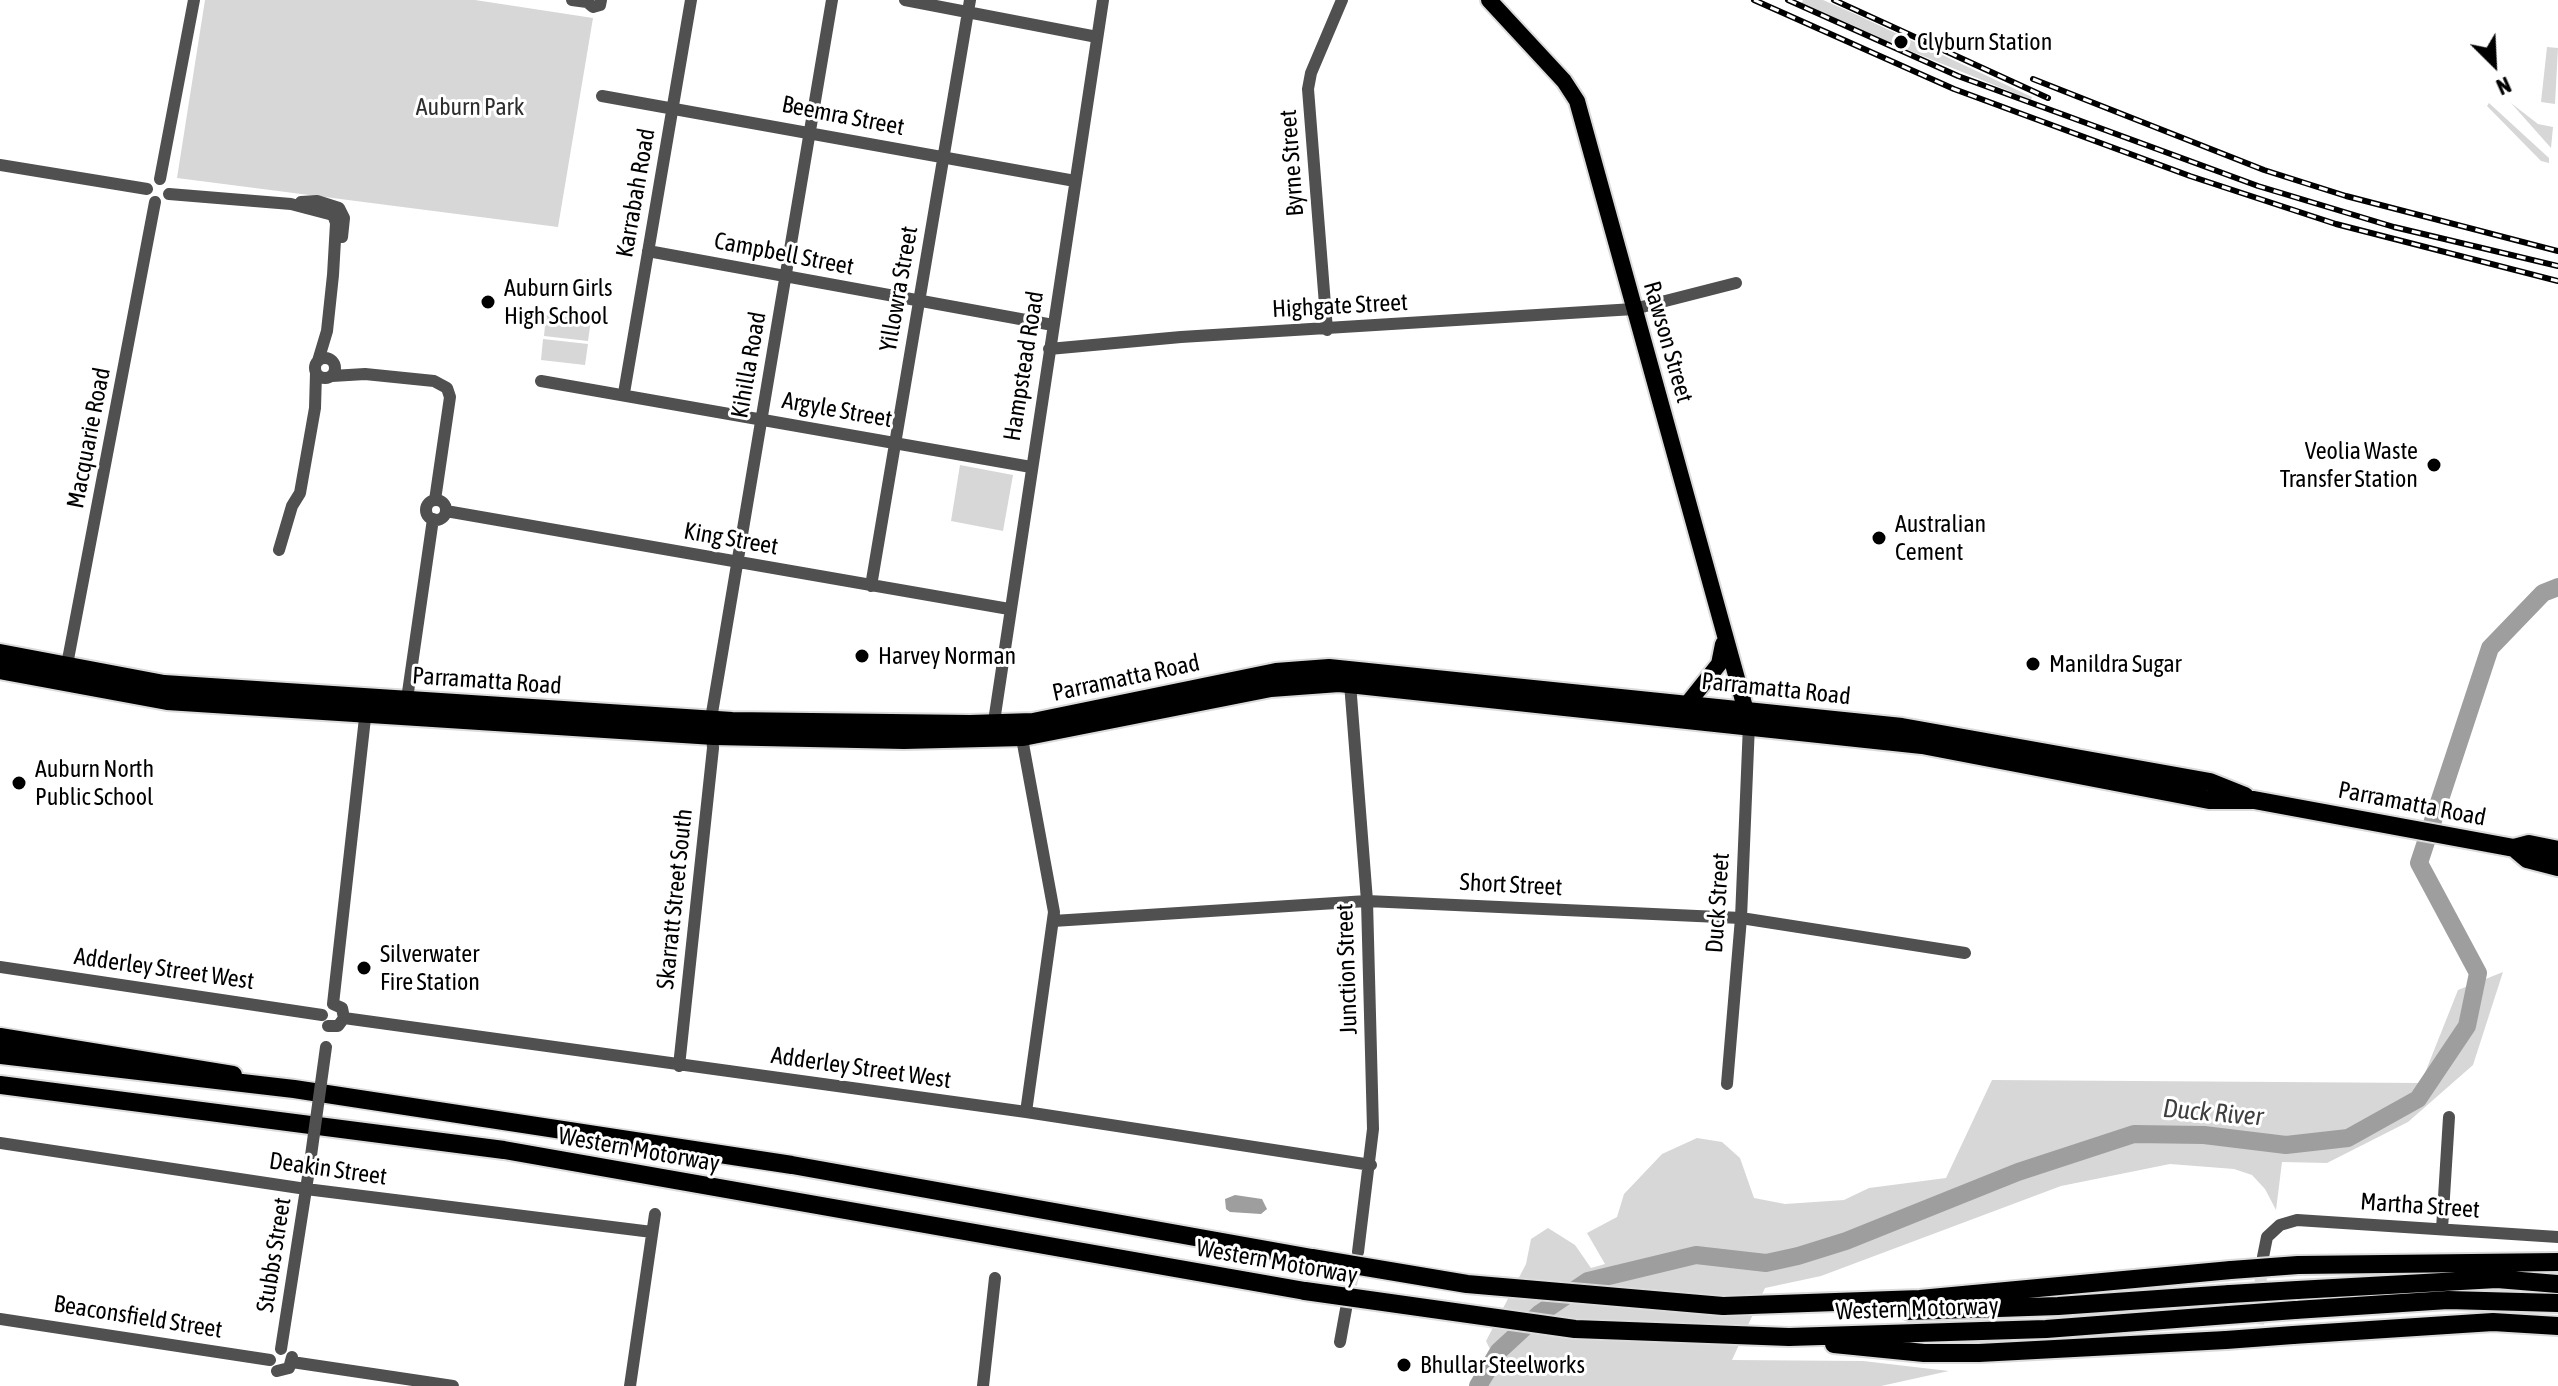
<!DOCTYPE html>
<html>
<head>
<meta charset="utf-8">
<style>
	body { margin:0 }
	#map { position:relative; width:2558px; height:1386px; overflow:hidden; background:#fff; font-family:"Asap Condensed",sans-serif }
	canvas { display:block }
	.north { position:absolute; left:2454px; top:24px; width:80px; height:80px; -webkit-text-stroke:6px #fff; paint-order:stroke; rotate:156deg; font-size:22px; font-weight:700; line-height:32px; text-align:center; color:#000 }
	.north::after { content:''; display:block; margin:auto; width:28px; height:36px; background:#000; clip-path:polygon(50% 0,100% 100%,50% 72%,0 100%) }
</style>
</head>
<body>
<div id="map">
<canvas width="2558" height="1386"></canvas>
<div class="north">N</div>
</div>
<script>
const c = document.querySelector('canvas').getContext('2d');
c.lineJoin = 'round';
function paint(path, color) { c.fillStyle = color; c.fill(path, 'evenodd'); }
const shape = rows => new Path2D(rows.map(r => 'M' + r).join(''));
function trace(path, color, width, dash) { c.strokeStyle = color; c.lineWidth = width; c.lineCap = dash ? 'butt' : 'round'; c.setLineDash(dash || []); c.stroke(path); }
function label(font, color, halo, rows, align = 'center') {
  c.font = font + ' "Asap Condensed",sans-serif'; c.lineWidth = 6; c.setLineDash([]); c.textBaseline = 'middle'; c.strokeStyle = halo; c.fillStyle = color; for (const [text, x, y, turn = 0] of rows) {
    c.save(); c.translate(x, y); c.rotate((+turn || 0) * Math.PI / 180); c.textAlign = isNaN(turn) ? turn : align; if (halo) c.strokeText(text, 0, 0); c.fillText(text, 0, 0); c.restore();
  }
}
paint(shape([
	[205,0,475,0,593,18,558,227,177,178],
	[1803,0,1823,0,1855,14,2032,97,2031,100,1849,26,1801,4],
	[2547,47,2558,48,2555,104,2541,102],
	[2489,103,2549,158,2549,163,2541,161,2487,106],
	[2511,103,2538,124,2553,127,2551,148],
	[546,315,591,320,588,341,544,336],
	[543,339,588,344,585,365,541,360],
	[960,465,1013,475,1003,531,951,521],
	[2503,972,2473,1065,2408,1122,2327,1163,2282,1162,2276,1210,2265,1189,2252,1175,2234,1169,2170,1164,2061,1186,1821,1276,1765,1288,1732,1360,1863,1361,1949,1371,1881,1386,1486,1386,1506,1351,1491,1351,1486,1341,1526,1264,1531,1239,1548,1228,1575,1245,1591,1268,1605,1264,1587,1233,1617,1217,1624,1194,1662,1154,1697,1138,1722,1142,1740,1158,1754,1198,1785,1204,1844,1200,1869,1188,1946,1178,1992,1080,2421,1083,2458,990]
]), '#d7d7d7');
paint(shape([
	[1235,1195,1262,1199,1267,1209,1261,1214,1230,1212,1226,1209,1225,1199],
	[1506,1350,1486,1386,1469,1386,1491,1351]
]), '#9e9e9e');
trace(shape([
	[1478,1386,1499,1351,1539,1314,1588,1281,1696,1255,1766,1263,1798,1256,1846,1241,2018,1172,2134,1134,2204,1135,2286,1145,2348,1138,2418,1099,2467,1026,2478,973,2419,863,2490,648,2543,593,2558,587]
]), '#9e9e9e', 18);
trace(shape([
	[1347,1302,1357,1258],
	[2257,1342,2262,1260]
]), '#d9d9d9', 12, [12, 6]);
const major = shape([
	[1489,0,1564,81,1577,101,1749,722],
	[1688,703,1719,664,1723,644]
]);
const highway = shape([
	[0,653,164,684,732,721,970,724,1033,722,1276,672,1329,668,1902,727,2210,782,2245,796],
	[0,670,167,701,714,736,904,740,1023,737,1271,688,1339,683,1922,745,2209,800,2254,800,2514,848,2529,844,2558,850],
	[2514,848,2527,859,2558,867],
	[0,1037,233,1075],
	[0,1055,294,1089,792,1165,1312,1258],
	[0,1085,504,1150,1305,1291],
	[2298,1265,2558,1262],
	[2297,1290,2497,1279,2558,1284],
	[1723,1306,1920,1299,2231,1270],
	[2295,1310,2448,1300,2558,1303],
	[1909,1311,2058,1306,2230,1294],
	[2293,1335,2493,1322,2558,1326],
	[1789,1337,2046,1329,2228,1315],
	[1834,1344,1924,1353,1979,1353,2226,1340]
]);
trace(major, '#dbdbdb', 20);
trace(highway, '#dbdbdb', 22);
trace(shape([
	[572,0,587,2,593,7,600,5,601,0],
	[905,0,1097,37],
	[602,96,1075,181],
	[0,165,147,189],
	[160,179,194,0],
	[169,194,291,204,333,215,336,223,333,275,327,331,318,361],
	[301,202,317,201,339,208,344,218,342,237],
	[648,251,1053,325],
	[1327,330,1308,89,1311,73,1342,0],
	[1049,349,1181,337,1634,309,1736,283],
	'315 368a10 10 0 1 1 20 0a10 10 0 1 1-20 0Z',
	[332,376,365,374,434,381,447,388,450,397,435,500],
	[541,381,1031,467],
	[624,393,691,0],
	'426 510a10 10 0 1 1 20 0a10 10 0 1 1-20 0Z',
	[446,511,1009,609],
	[279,550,292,506,300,493,315,408,316,373],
	[871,586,970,0],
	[66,670,155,202],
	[1350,683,1367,901,1373,1129,1358,1252],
	[407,699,433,519],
	[993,728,1103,0],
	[1021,733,1054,912,1026,1112],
	[1053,921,1367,901,1741,918,1965,953],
	[0,967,322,1015],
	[333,1004,366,709],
	[344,1018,1026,1112,1371,1165],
	[328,1026,338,1026,344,1018,342,1008,333,1004],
	[679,1066,713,748,711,719,832,0],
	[1727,1084,1741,918,1749,724],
	[0,1143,306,1189,652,1232],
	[2442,1229,2449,1117],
	[2263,1257,2267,1237,2280,1225,2297,1220,2558,1237],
	[0,1319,270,1360],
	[1340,1342,1346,1309],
	[281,1349,309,1170],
	[292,1362,453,1386],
	[277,1371,289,1368,292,1357],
	[630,1386,655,1214],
	[983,1386,995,1278]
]), '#505050', 12);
trace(major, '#000', 16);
trace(highway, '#000', 18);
const rail = shape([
	[1754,0,1954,89,2190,176,2336,224,2558,281],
	[1788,0,1958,76,2258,186,2394,227,2558,266],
	[1834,0,2048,98],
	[2033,79,2264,170,2346,196,2558,251]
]);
trace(rail, '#000', 6);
trace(rail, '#fff', 3, [9]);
const highwayBridge = shape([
	[1312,1258,1467,1284,1723,1306],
	[2231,1270,2298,1265],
	[1305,1291,1575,1329,1789,1337],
	[2230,1294,2297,1290],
	[2228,1315,2295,1310],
	[2226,1340,2293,1335]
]);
trace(highwayBridge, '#dbdbdb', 22, []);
trace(shape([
	[309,1170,326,1047]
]), '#505050', 12);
trace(highwayBridge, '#000', 18);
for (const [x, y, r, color] of [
	[1901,42,8,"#000"],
	[488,302,8,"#000"],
	[2434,465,8,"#000"],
	[1879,538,8,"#000"],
	[862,656,8,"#000"],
	[2033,664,8,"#000"],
	[19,783,8,"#000"],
	[364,968,8,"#000"],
	[1404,1365,8,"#000"]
]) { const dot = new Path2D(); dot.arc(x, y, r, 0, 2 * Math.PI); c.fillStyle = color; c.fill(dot); trace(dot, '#fff', 3); }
label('24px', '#000', '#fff', [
	["Clyburn Station",1917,42],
	["Auburn Girls",504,288],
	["High School",504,316],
	["Veolia Waste",2418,451,"right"],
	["Transfer Station",2418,479,"right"],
	["Australian",1895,524],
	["Cement",1895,552],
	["Harvey Norman",878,656],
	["Manildra Sugar",2049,664],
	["Auburn North",35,769],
	["Public School",35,797],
	["Silverwater",380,954],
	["Fire Station",380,982],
	["Bhullar Steelworks",1420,1365]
], 'left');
label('24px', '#2e2e2e', '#fff', [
	["Auburn Park",470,107]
]);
label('24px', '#000', '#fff', [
	["Beemra Street",843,116,11],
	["Byrne Street",1292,163,-94],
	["Karrabah Road",636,193,-80],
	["Campbell Street",784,254,11],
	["Yillowra Street",899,289,-80],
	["Highgate Street",1340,306,-3],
	["Rawson Street",1668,342,74],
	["Kihilla Road",749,365,-80],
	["Hampstead Road",1024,366,-81],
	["Argyle Street",837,410,10],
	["Macquarie Road",89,438,-79],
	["King Street",731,539,10],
	["Parramatta Road",1126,678,-12],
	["Parramatta Road",487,681,4],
	["Parramatta Road",1776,689,6],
	["Parramatta Road",2412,804,11],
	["Short Street",1511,885,3],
	["Skarratt Street South",675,899,-84],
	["Duck Street",1718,903,-86],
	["Adderley Street West",164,969,8],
	["Junction Street",1347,969,-92],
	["Adderley Street West",861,1068,8],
	["Western Motorway",639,1150,10],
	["Deakin Street",328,1169,8],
	["Martha Street",2420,1206,4],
	["Stubbs Street",274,1255,-81],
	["Western Motorway",1277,1262,10],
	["Western Motorway",1917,1309,-2],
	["Beaconsfield Street",138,1317,9]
]);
label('italic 26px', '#3f3f3f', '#fff', [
	["Duck River",2213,1113,5]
]);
</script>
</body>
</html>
